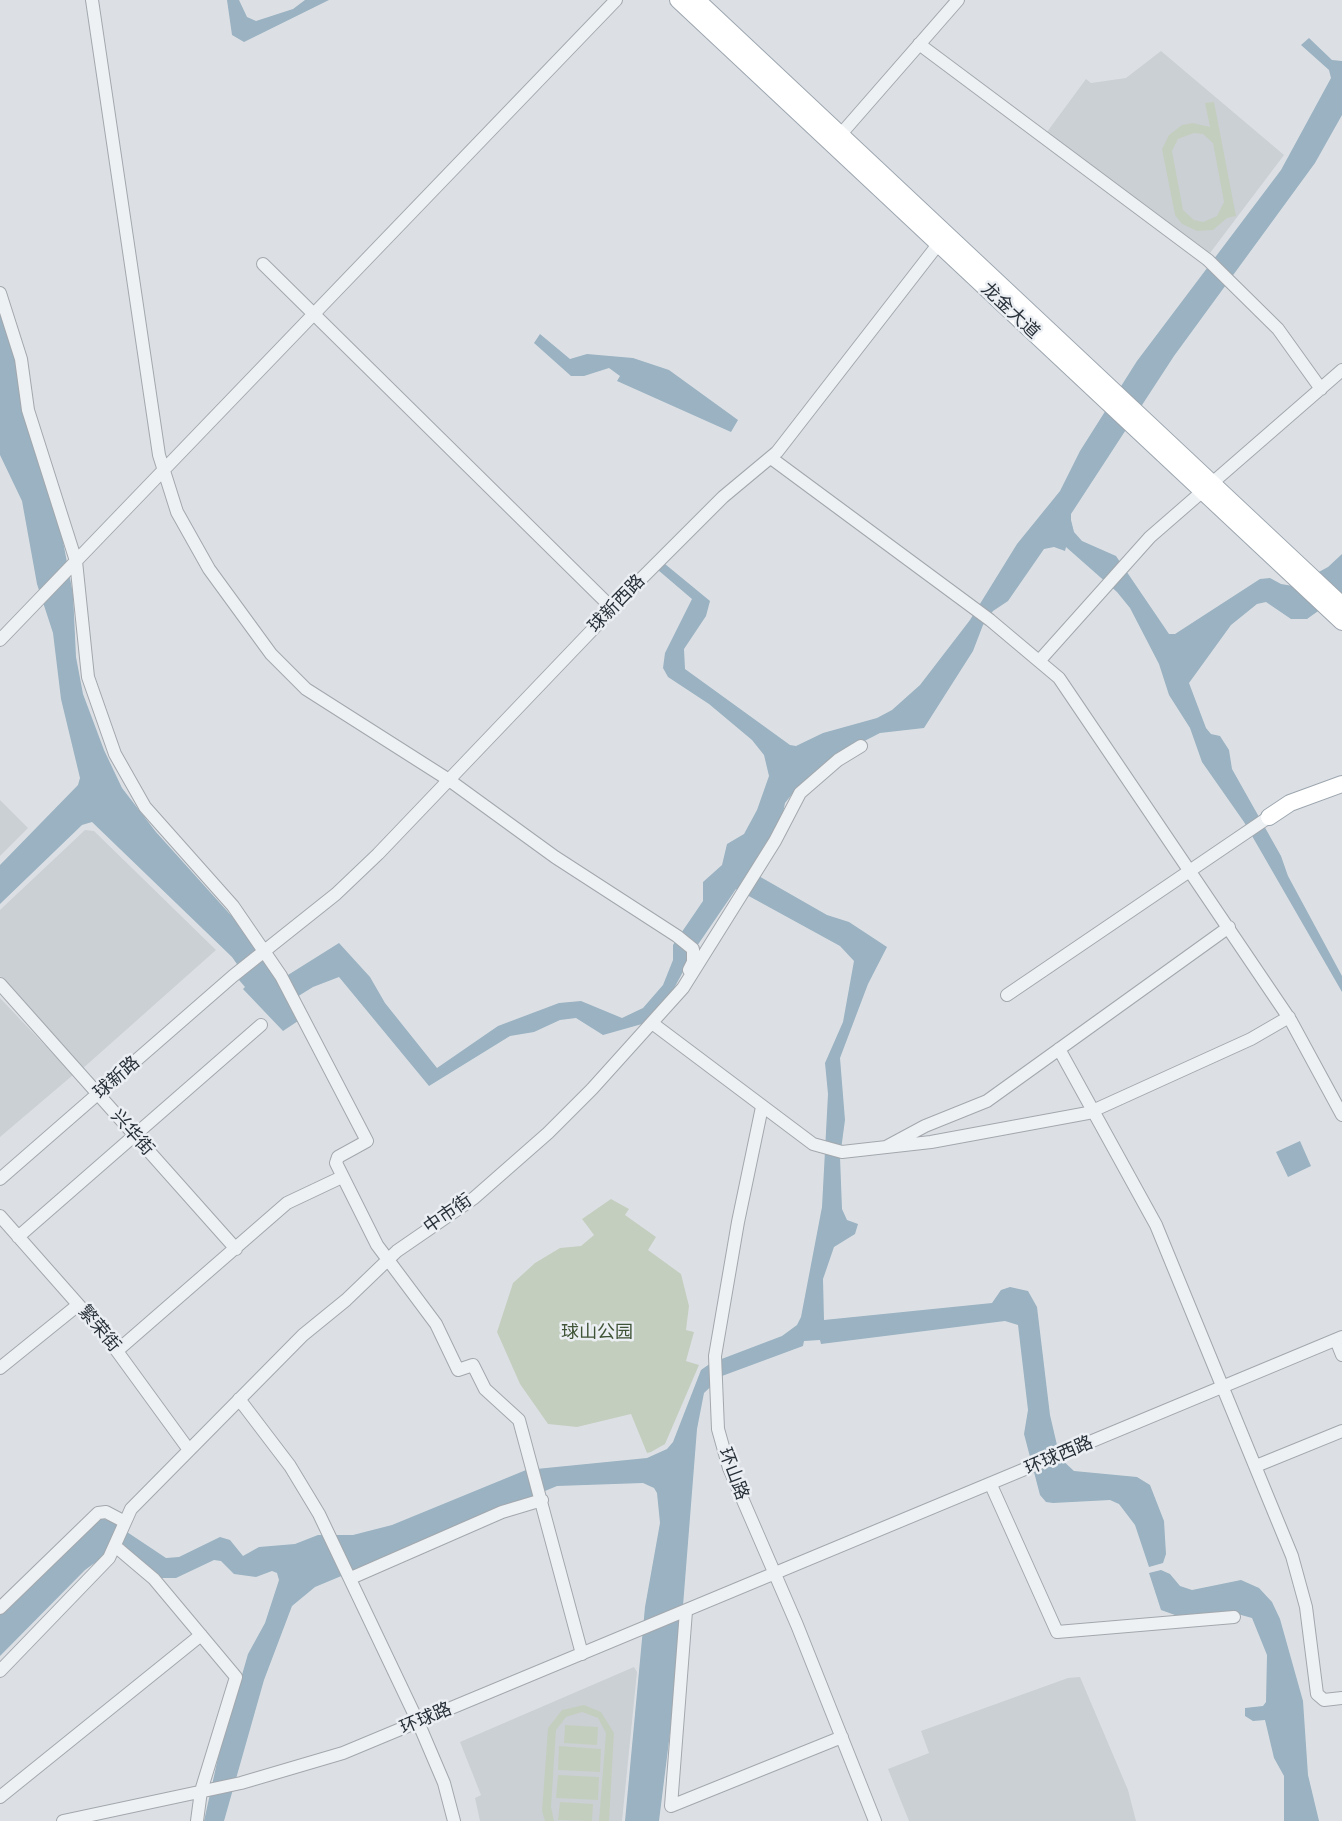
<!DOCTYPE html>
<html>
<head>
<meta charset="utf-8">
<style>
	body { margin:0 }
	canvas { display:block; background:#dce0e5 }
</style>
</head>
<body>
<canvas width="1342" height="1821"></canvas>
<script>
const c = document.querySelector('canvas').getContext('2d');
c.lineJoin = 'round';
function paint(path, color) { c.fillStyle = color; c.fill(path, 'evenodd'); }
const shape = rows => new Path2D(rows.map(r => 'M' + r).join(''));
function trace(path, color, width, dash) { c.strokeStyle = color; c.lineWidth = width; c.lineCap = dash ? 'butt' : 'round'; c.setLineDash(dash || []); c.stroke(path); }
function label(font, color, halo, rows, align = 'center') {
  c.font = font + ' Arial,"Noto Sans SC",sans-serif'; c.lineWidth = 5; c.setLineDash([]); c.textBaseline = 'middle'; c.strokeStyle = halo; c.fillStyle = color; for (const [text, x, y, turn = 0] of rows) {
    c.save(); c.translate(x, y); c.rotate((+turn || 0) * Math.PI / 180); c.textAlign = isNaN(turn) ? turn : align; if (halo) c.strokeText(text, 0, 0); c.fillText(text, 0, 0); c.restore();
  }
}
paint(shape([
	[1161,51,1284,155,1210,253,1047,132,1086,79,1091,83,1126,78],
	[0,800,28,828,0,856],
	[85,830,94,831,216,950,81,1070,0,976,0,910],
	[0,998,73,1075,0,1137],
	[634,1667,637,1672,622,1821,480,1821,475,1798,481,1795,460,1742],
	[1080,1677,1128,1790,1136,1821,909,1821,888,1769,929,1753,921,1731,1068,1678]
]), '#cbd0d5');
paint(shape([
	[1214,102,1236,216,1227,218,1213,230,1197,231,1182,224,1175,215,1162,149,1169,135,1182,125,1193,123,1210,127,1205,103],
	[1194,133,1203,134,1213,143,1224,202,1217,216,1203,222,1194,220,1183,210,1172,151,1178,139],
	[611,1199,629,1209,625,1215,656,1237,648,1250,681,1274,689,1306,686,1330,694,1332,686,1361,699,1365,665,1444,651,1452,647,1453,631,1414,577,1427,548,1424,520,1384,497,1332,513,1283,535,1263,560,1248,581,1246,594,1235,582,1219],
	[584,1705,601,1712,614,1733,609,1821,599,1821,606,1733,598,1718,582,1712,566,1717,556,1730,551,1807,554,1821,545,1821,542,1811,548,1728,562,1710],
	[565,1725,598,1727,597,1745,564,1743],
	[559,1746,601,1749,600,1772,558,1770],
	[558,1775,599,1777,598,1800,556,1798],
	[560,1802,593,1804,592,1821,558,1820]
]), '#c4cebe');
paint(shape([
	[227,0,239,0,247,17,256,21,293,9,305,0,329,0,244,42,232,35],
	[1309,38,1332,60,1342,61,1342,115,1315,163,1174,356,1071,514,1071,520,1074,532,1082,541,1116,556,1169,634,1175,634,1260,579,1270,578,1281,584,1293,586,1328,567,1342,554,1342,594,1307,619,1291,619,1266,602,1257,604,1231,625,1189,683,1206,728,1211,734,1220,736,1229,750,1232,769,1281,856,1288,876,1342,976,1342,992,1244,822,1202,762,1190,728,1169,695,1159,664,1130,608,1117,592,1066,547,1065,551,1054,547,1044,549,1008,601,993,611,983,625,973,651,924,728,880,733,839,754,797,788,785,803,782,819,750,871,827,915,849,922,887,947,868,984,840,1058,845,1120,840,1157,842,1209,847,1220,858,1224,855,1234,834,1247,823,1279,824,1320,992,1303,1001,1290,1010,1287,1028,1291,1037,1307,1050,1415,1060,1458,1074,1471,1137,1477,1150,1485,1164,1521,1166,1554,1163,1563,1149,1567,1135,1525,1119,1504,1110,1500,1053,1503,1046,1502,1040,1495,1024,1434,1028,1410,1018,1325,1005,1321,821,1344,820,1340,804,1341,803,1346,722,1376,704,1393,697,1429,678,1669,659,1821,625,1821,645,1607,660,1523,657,1493,654,1488,643,1483,557,1486,315,1587,292,1606,264,1680,224,1821,204,1821,218,1758,248,1654,265,1623,279,1580,277,1573,272,1571,256,1577,234,1574,221,1561,214,1560,176,1578,158,1578,122,1543,85,1570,0,1656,0,1614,97,1518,109,1520,166,1558,179,1557,220,1537,230,1540,243,1556,259,1547,295,1544,318,1535,353,1535,392,1525,526,1470,647,1458,667,1449,673,1442,701,1370,711,1363,782,1336,797,1325,801,1317,822,1207,828,1094,825,1063,843,1022,854,961,840,946,736,889,697,946,672,992,642,1024,603,1035,576,1018,560,1020,534,1032,510,1036,429,1086,339,977,313,987,292,1000,298,1021,283,1031,243,989,245,987,239,980,244,974,232,957,92,822,82,825,0,904,0,865,78,785,80,778,61,699,53,633,37,584,22,501,0,455,0,304,58,515,73,594,76,657,83,694,104,750,122,788,156,832,255,942,280,980,339,943,370,977,385,1003,437,1068,498,1026,559,1003,581,1001,622,1018,643,1008,663,985,673,960,673,945,703,901,703,882,722,865,727,844,744,834,757,810,769,776,764,755,752,740,709,704,668,677,663,668,665,653,692,599,658,570,665,564,710,601,706,616,684,649,685,669,790,745,796,746,823,733,877,718,892,710,920,685,970,620,1017,544,1060,491,1080,451,1137,361,1281,170,1331,78,1329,70,1301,45],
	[540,334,570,359,587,354,633,358,669,370,738,420,731,432,617,381,620,376,609,368,584,376,571,376,534,343],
	[1300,1141,1311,1166,1288,1177,1276,1152],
	[1161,1570,1170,1574,1180,1586,1192,1590,1241,1580,1259,1588,1272,1602,1280,1619,1303,1701,1308,1775,1319,1821,1284,1821,1284,1776,1274,1758,1265,1720,1253,1721,1245,1716,1245,1708,1263,1706,1266,1702,1267,1655,1252,1618,1234,1613,1186,1619,1161,1610,1149,1573]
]), '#9ab2c1');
const minor = shape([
	[92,0,159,455,177,512,209,569,271,654,306,689,449,780,555,857,677,936,693,949,693,962,689,970],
	[919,44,1208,260,1278,329,1321,389],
	[841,134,958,0],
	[263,264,612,608],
	[0,293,21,359,28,410,76,561,88,677,115,754,145,807,233,906,281,976,367,1141,338,1157,336,1163,377,1245,436,1324,458,1370,473,1365,485,1389,519,1420,582,1654],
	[771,458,990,620,1059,678,1291,1021,1342,1115],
	[0,640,616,0],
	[1040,660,1150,537,1342,370],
	[0,984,236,1249],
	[1007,995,1269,817],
	[652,1023,813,1144,842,1152,931,1142,1088,1113,1251,1039,1289,1017],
	[1059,1049,1156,1225,1292,1556,1306,1607,1317,1694,1324,1700,1342,1698],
	[762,1107,738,1222,715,1356,718,1429,729,1468,797,1625,875,1821],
	[886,1147,925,1126,987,1101,1229,927],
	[0,1179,233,976,336,894,378,854,639,581,723,497,777,452,943,238],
	[0,1216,106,1336,189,1450],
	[18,1237,261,1025],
	[1336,1340,1342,1355],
	[118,1350,287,1203,342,1177],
	[0,1368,78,1305],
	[239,1399,290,1466,319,1514,418,1722,444,1783,454,1821],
	[1256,1466,1342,1431],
	[991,1485,1057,1632,1234,1617],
	[115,1546,154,1579,236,1677,201,1791,197,1821],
	[351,1578,502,1512,542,1500],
	[0,1608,98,1513,106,1512,125,1522],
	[686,1611,671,1806,842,1737],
	[0,1671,109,1558,131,1509,303,1335,346,1300,397,1251,474,1198,548,1133,592,1089,683,988,775,841,800,793,838,760,861,746],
	[0,1797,201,1635],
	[63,1821,241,1783,343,1753,1342,1337]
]);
const major = shape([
	[678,0,1342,622],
	[697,0,1342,605],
	[1269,817,1290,803,1342,784]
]);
trace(minor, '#a2a8ae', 14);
trace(major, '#9da6af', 18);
trace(minor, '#eef1f3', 12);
trace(major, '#fff', 16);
label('18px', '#283039', '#ebeff3', [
	["龙金大道",1010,311,43],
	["球新西路",617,604,-46],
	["球新路",117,1078,-41],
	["兴华街",132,1133,48],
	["中市街",448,1214,-35],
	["繁荣街",99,1329,50],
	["环球西路",1059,1456,-23],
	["环山路",733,1474,69],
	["环球路",426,1719,-23]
]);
label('18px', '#3f5336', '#ebeff3', [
	["球山公园",597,1333]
]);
</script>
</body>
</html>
